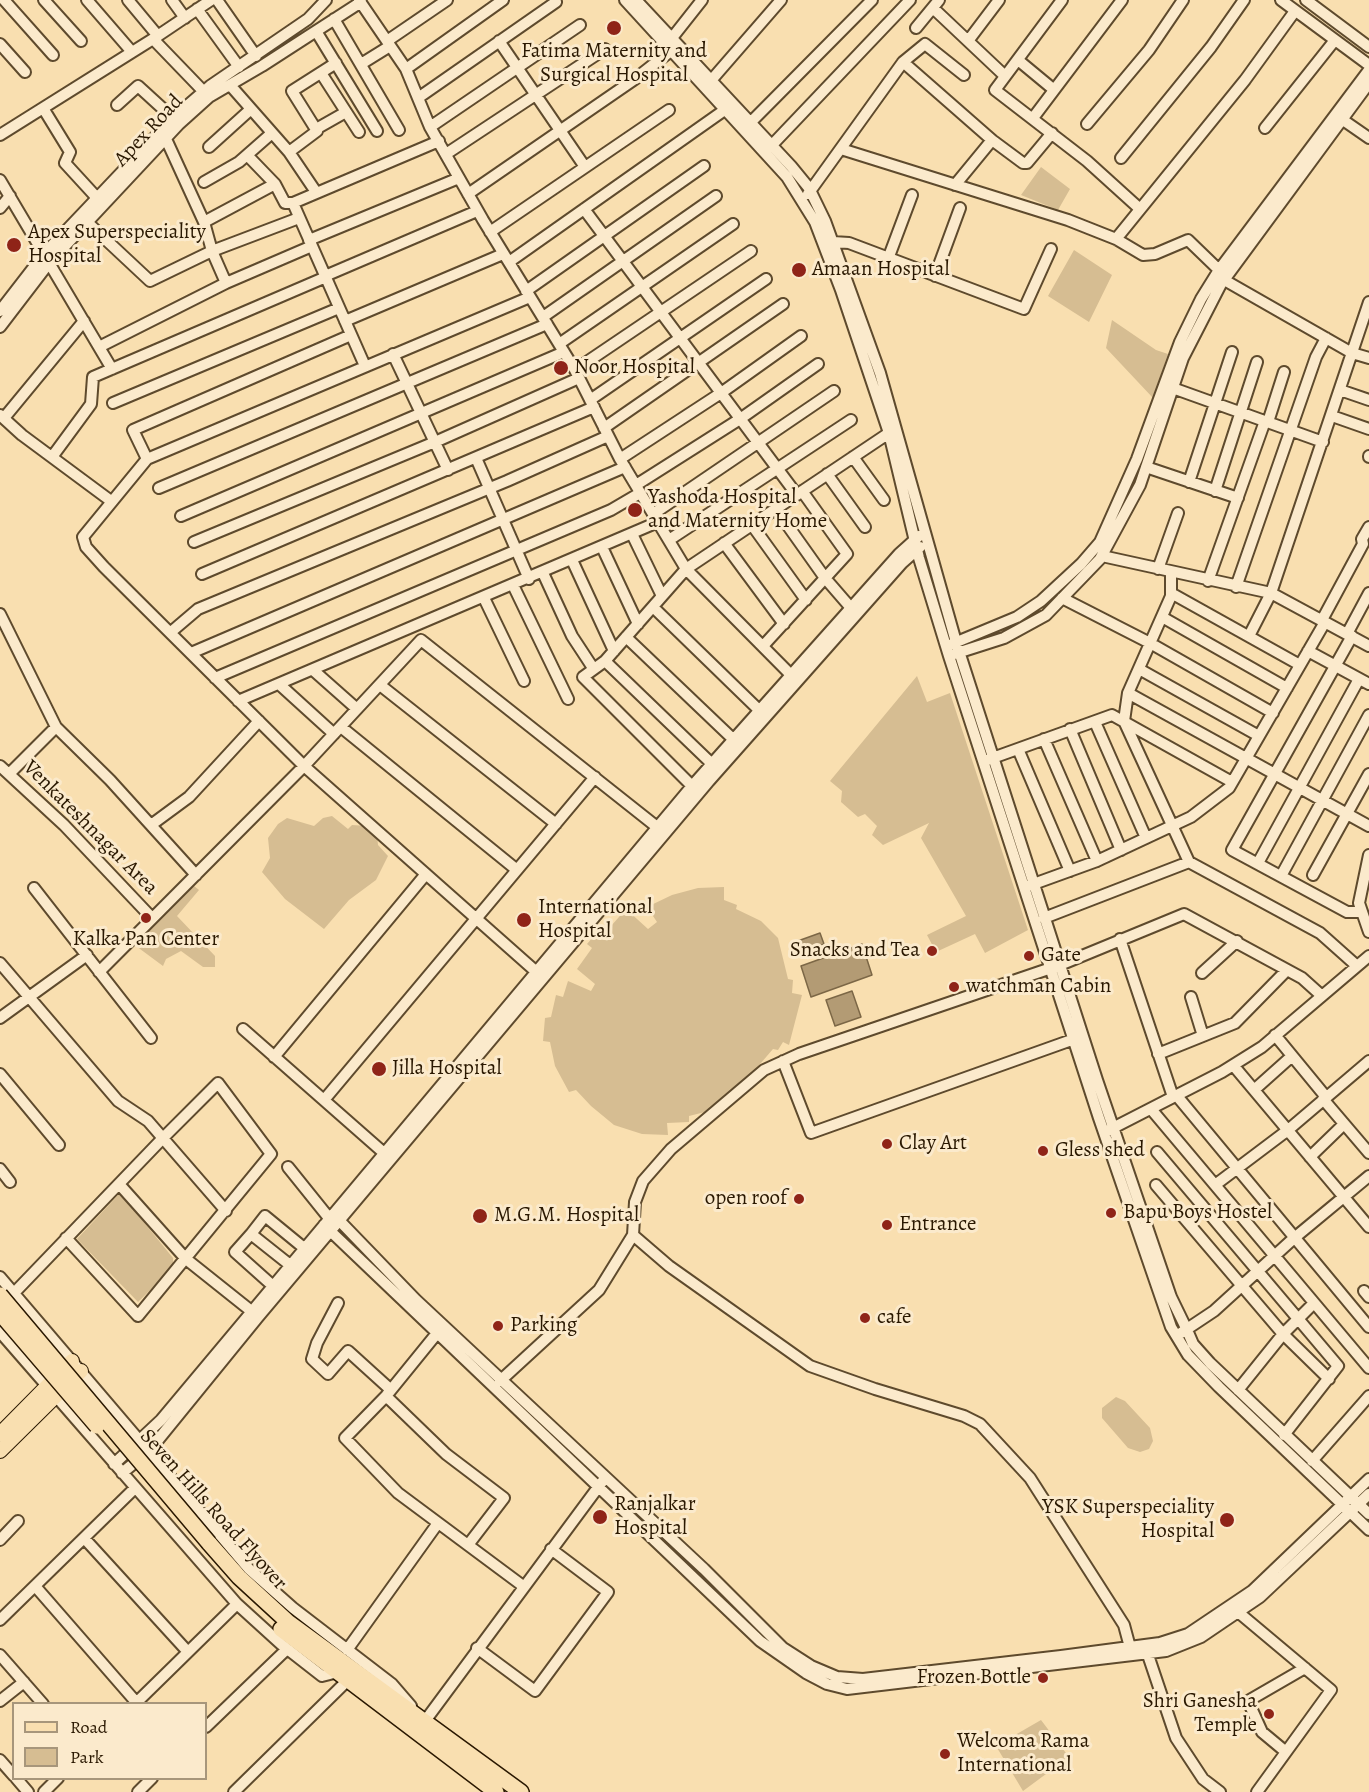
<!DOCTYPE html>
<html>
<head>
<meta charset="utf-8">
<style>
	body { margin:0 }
	#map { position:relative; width:1369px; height:1792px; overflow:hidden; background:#f9dfb0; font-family:Alegreya,serif }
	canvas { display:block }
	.legend { position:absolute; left:12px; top:1702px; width:195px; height:78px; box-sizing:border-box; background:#fbeacc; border:2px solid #a7967b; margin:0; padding:8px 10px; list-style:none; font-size:18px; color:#2a1801 }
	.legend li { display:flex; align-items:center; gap:12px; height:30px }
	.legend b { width:30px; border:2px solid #a7967b }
</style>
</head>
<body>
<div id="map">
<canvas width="1369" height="1792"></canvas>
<ul class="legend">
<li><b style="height:8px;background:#f9dfb0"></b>Road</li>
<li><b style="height:16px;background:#d6bd92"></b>Park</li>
</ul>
</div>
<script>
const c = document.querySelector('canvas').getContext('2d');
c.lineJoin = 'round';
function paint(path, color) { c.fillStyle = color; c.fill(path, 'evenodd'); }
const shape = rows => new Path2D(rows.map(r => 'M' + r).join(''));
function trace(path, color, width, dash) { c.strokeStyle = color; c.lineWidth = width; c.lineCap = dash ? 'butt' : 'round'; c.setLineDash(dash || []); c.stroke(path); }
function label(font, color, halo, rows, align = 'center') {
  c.font = font + ' Alegreya,serif'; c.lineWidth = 6; c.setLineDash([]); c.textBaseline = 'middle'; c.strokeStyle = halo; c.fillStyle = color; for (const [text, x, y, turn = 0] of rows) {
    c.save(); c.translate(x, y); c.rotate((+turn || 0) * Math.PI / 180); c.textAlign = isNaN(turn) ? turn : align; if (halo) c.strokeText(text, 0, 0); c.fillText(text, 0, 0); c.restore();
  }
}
paint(shape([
	[1041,167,1070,189,1058,210,1021,195],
	[1074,250,1112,275,1089,322,1048,296],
	[1112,320,1156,350,1168,354,1153,398,1106,348],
	[917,676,927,702,950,693,1028,930,985,953,975,934,936,952,927,935,966,916,921,838,929,823,883,845,872,835,877,826,865,814,858,817,841,802,842,791,830,781],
	[332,816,348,829,352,825,368,826,377,835,378,845,388,856,376,880,349,900,324,929,285,899,262,872,270,858,268,838,278,824,287,818,314,826,323,818],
	[194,886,199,890,177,916,215,956,215,967,203,967,181,951,166,959,163,966,136,946,166,909,174,905,186,890],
	[724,887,724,900,737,905,736,909,761,921,778,938,788,979,793,980,792,993,802,995,789,1045,783,1042,778,1050,773,1049,742,1085,709,1111,689,1116,689,1122,667,1123,668,1135,642,1134,614,1125,591,1106,576,1090,569,1092,555,1066,550,1042,543,1041,545,1018,551,1017,556,995,563,997,568,981,591,991,595,984,577,969,592,948,587,944,599,930,604,934,626,909,648,929,657,922,647,907,672,895,698,888],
	[120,1193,173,1258,173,1268,138,1302,77,1239],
	[1116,1397,1125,1401,1150,1428,1153,1441,1149,1449,1140,1452,1128,1448,1102,1418,1102,1408],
	[1041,1720,1069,1757,1023,1791,996,1746]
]), '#d6bd92');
const water = shape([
	[820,933,824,944,799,953,795,942,820,933],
	[862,944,872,975,811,997,801,966,862,944],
	[852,991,861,1017,835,1026,826,1000,852,991]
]);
paint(water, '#b39b74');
trace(water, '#7c6746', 1.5);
const minor = shape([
	[4,0,53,55],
	[44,0,81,41],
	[87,0,132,52],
	[128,0,158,36],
	[172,0,185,18],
	[217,0,256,56],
	[359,0,406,69,430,127,483,220,575,370,620,459,686,569,796,680],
	[625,0,787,177,815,222,841,290,889,433,919,558,949,656,1099,1118,1171,1327,1188,1355,1219,1387,1369,1530],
	[636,0,791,166,809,188,825,221,880,373,956,642,1097,1080,1171,1297,1187,1330,1193,1344,1210,1363,1369,1514],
	[1062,0,995,90,1087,161,1140,209],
	[1281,0,1369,65],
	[1306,0,1369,47],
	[933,8,1005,76],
	[197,9,239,67],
	[334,19,399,130],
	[916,28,939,0],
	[316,31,377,131],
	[672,38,702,0],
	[153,39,207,95],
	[387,41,447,0],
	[499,41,585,167],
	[968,41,999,0],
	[0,44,25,72],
	[1018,60,1053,89],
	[903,62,925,44,964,75],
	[361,64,390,46],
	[406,69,503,0],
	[321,73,359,132],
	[708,84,781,0],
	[230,85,289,152,316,192],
	[418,98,556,2],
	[117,105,138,86,173,118],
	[43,108,70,152,65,163,98,199],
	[1033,118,1122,0],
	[1343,120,1369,138],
	[751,122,872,0],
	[1087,124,1149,50,1183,0],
	[430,127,580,25],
	[1265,128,1335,40],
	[316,129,346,112],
	[0,135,153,39,211,0],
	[166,139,204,222,212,251,226,283],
	[772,145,910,0],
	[209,147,251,109],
	[841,149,1068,220,1116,239,1143,255,1155,254,1188,240,1219,270],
	[289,152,317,131,292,91,336,63],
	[446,154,605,49],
	[247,155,275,184,285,203,293,203,439,141],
	[1121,158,1211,47,1244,0],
	[0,180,112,369],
	[204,182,239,162,272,133],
	[955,185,992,140],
	[468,194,635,79,672,50],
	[808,194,903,62,992,140,1023,163,1027,163,1052,133],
	[293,203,365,366],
	[0,208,10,196],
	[584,209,797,495],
	[204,222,275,184],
	[88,223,150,281,212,251,299,218],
	[490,232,669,110],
	[1116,239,1245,80,1295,11],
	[309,240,459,178],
	[833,242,849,243,1024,309,1051,249],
	[888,259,912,195],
	[509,262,726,109],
	[325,276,477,211],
	[935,276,960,208],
	[1219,277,1352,353,1369,358],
	[526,291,704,166],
	[530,297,147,459,83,537,86,547,104,567,304,766,541,976],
	[0,311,44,254,173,118,210,86,308,19,326,0],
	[543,317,716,196],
	[345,321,503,254],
	[0,327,49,263,179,124,209,97,262,66,361,2],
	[559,344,733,224],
	[99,347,226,283,312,246],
	[393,354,448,470],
	[575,370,751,251],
	[1167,386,1323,442],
	[1340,390,1369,400],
	[590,400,766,279],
	[113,403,339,308],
	[0,415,22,435,111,501],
	[1332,416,1369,429],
	[4,418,84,321],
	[1268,422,1284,372],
	[604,428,783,304],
	[52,457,91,404,93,377,326,277],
	[853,457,884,500],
	[1369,457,1369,456],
	[476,458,529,579],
	[147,459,133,430,351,335],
	[620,459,721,393,801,336],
	[1146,467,1238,498],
	[827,474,865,527],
	[1189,482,1232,352],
	[636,485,740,419,818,364],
	[159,488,547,324],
	[1215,491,1257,362],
	[776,509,825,578,851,608],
	[653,514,834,391],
	[181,516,564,352],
	[752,525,806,600],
	[632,534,662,596],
	[669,540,851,420],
	[194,542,435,442,579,378],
	[724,543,784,624],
	[602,547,638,624],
	[1102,556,1271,593,1369,646],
	[572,560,614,651],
	[1158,569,1178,513],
	[1171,572,1171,596,1128,693,1124,721,1189,862],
	[543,573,572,636,593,668],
	[202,574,594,407],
	[1208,581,1265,421],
	[513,585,568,699],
	[1236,587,1316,357,1326,338],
	[1171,593,1300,665],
	[484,598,524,681],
	[1062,598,1150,643,1273,713],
	[653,607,760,711],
	[0,614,56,727],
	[1162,617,1287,688],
	[1322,620,1363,544,1362,539,1369,527],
	[171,632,198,609,507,481,608,436],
	[1347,634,1369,593],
	[1249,636,1271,593,1369,302],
	[1352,636,1232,850,1347,912,1362,912],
	[626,637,734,740],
	[952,644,1017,617,1041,601,1081,564,1100,542,1137,459,1180,342,1201,299,1219,270,1369,70],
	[763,646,847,554,802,491],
	[1308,651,1369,684],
	[191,653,625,467],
	[954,654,1004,638,1046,615,1100,559,1140,485,1183,358,1221,284,1369,83],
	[605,661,712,764],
	[1139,669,1259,736],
	[313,670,357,709],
	[215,678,611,510,640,493],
	[279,684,334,734],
	[380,685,556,824],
	[1128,693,1369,826],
	[238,701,658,522],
	[1095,722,1146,838],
	[341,727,517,870],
	[1070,729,1121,850],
	[1044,739,1097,861],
	[1018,749,1070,871],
	[987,760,1112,715,1232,782],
	[0,766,64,825,152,918],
	[9,774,56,727,110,780,196,875],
	[692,786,583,677,605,661,686,569,889,433],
	[151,825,189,797,259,721],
	[1369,855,1359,903,1369,932],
	[1258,863,1359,679],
	[1313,875,1369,774],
	[1281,876,1369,715],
	[1028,886,1097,861,1191,817,1229,788,1325,622],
	[34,888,151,1038],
	[1044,918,1189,862,1320,933,1357,966],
	[1120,939,1173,1097],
	[0,963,118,1101,148,1121,226,1211],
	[99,972,304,766,421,640,657,827],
	[1202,973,1237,941],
	[1191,997,1203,1036],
	[0,1018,87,955],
	[243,1029,384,1153],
	[1275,1035,1326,1097],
	[1158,1054,1235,1023,1287,970],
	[274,1057,426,874],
	[783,1061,811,1133,1080,1037],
	[1233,1065,1369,1227],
	[0,1074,59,1145],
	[1254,1090,1292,1056],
	[1177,1096,1369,1327],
	[1323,1099,1369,1153],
	[324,1100,595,777],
	[1151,1109,1369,1368],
	[1107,1131,1222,1072,1262,1047,1369,956],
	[1157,1152,1338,1366,1284,1435],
	[1310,1157,1344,1124],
	[288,1167,329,1218],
	[0,1169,10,1182],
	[119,1184,186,1259,255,1314],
	[1156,1185,1283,1334,1329,1379],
	[1215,1185,1288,1130,1369,1061],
	[333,1214,416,1300,704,1569,783,1648,811,1666,837,1677,863,1679,1061,1656,1160,1643,1188,1634,1252,1591,1369,1479],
	[324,1225,760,1641,806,1673,827,1684,847,1689,1166,1651,1201,1637,1260,1597,1369,1494],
	[251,1234,235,1252,273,1286],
	[633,1235,669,1266,810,1366,875,1389,964,1416,980,1424,1030,1478,1124,1625,1131,1651],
	[290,1265,251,1234,265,1216,304,1248],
	[0,1277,249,1569,293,1608,392,1684,411,1706],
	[1364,1291,1369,1297],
	[14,1293,163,1138,218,1083,271,1154,138,1316,66,1238],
	[338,1303,317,1343,312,1359,328,1374,348,1351,391,1390],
	[0,1332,237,1604,281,1644,322,1676,338,1672],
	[438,1332,386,1396,345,1438,398,1493,523,1586],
	[1181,1333,1214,1311,1293,1239,1369,1176],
	[500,1381,599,1290,633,1235,635,1202,643,1181,671,1149,764,1070,799,1054,1060,965,1184,914,1302,978,1322,996],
	[1238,1390,1283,1334,1314,1303],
	[386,1396,446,1454,504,1498,468,1545],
	[1312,1461,1369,1396],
	[114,1464,161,1420,692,786,899,554,919,536],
	[122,1473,149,1451,258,1317,709,781,902,563,920,547],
	[84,1538,188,1652],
	[0,1540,18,1521],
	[35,1586,136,1702],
	[1238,1612,1331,1690,1257,1792],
	[0,1620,135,1488],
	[477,1648,535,1691,608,1592,551,1549],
	[1146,1649,1176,1738,1203,1779,1220,1792],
	[347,1650,438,1523],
	[0,1655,43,1704],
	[0,1701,24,1682],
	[135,1704,237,1604],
	[421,1718,425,1721,602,1482],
	[206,1727,287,1649],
	[1286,1752,1262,1732,1248,1701,1305,1668],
	[0,1760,14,1776],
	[16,1778,28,1792],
	[44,1792,58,1778],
	[138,1792,152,1778],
	[234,1792,348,1680]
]);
const major = shape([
	[0,1434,72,1361],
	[0,1451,81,1371]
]);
const highway = shape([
	[209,1543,239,1577,288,1622,521,1792],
	[281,1629,496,1792]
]);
trace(minor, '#5e4a2d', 14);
trace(major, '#2a1801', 16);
trace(highway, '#2a1801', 18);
trace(minor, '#fbeacc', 10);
trace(major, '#f9dfb0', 14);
trace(highway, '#f9dfb0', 15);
const highwayBridge = shape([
	[0,1295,209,1543],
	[0,1313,97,1426]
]);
trace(highwayBridge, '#2a1801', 18, []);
trace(highwayBridge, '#f9dfb0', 15);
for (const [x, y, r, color] of [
	[614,28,8,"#8f2418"],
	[14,245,8,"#8f2418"],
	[799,270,8,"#8f2418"],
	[561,368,8,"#8f2418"],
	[635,510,8,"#8f2418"],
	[146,918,6,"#8f2418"],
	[524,920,8,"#8f2418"],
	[932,951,6,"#8f2418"],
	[1029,956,6,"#8f2418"],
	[954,987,6,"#8f2418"],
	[379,1069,8,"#8f2418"],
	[887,1144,6,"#8f2418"],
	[1043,1151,6,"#8f2418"],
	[799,1199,6,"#8f2418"],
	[1111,1213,6,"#8f2418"],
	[480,1216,8,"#8f2418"],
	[887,1225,6,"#8f2418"],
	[865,1318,6,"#8f2418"],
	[498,1326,6,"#8f2418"],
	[600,1517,8,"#8f2418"],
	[1227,1520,8,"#8f2418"],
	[1043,1678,6,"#8f2418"],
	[1269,1714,6,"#8f2418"],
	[945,1754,6,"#8f2418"]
]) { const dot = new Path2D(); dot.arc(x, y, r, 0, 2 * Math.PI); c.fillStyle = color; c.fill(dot); trace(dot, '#fbeacc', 2); }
label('21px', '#2a1801', '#fbeacc', [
	["Fatima Maternity and",614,52,"center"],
	["Surgical Hospital",614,76,"center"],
	["Apex Superspeciality",28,233],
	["Hospital",28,257],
	["Amaan Hospital",812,270],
	["Noor Hospital",574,368],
	["Yashoda Hospital",648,498],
	["and Maternity Home",648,522],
	["International",538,908],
	["Hospital",538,932],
	["Kalka Pan Center",146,940,"center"],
	["Snacks and Tea",920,951,"right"],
	["Gate",1041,956],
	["watchman Cabin",966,987],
	["Jilla Hospital",392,1069],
	["Clay Art",899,1144],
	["Gless shed",1055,1151],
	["open roof",787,1199,"right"],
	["Bapu Boys Hostel",1123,1213],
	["M.G.M. Hospital",494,1216],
	["Entrance",899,1225],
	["cafe",877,1318],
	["Parking",510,1326],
	["Ranjalkar",614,1505],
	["Hospital",614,1529],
	["YSK Superspeciality",1214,1508,"right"],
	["Hospital",1214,1532,"right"],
	["Frozen Bottle",1031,1678,"right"],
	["Shri Ganesha",1257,1702,"right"],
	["Temple",1257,1726,"right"],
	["Welcoma Rama",957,1742],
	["International",957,1766]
], 'left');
label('21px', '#2a1801', '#fbeacc', [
	["Apex Road",149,131,-47],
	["Venkateshnagar Area",90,828,45],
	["Seven Hills Road Flyover",213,1510,48]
]);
</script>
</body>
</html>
